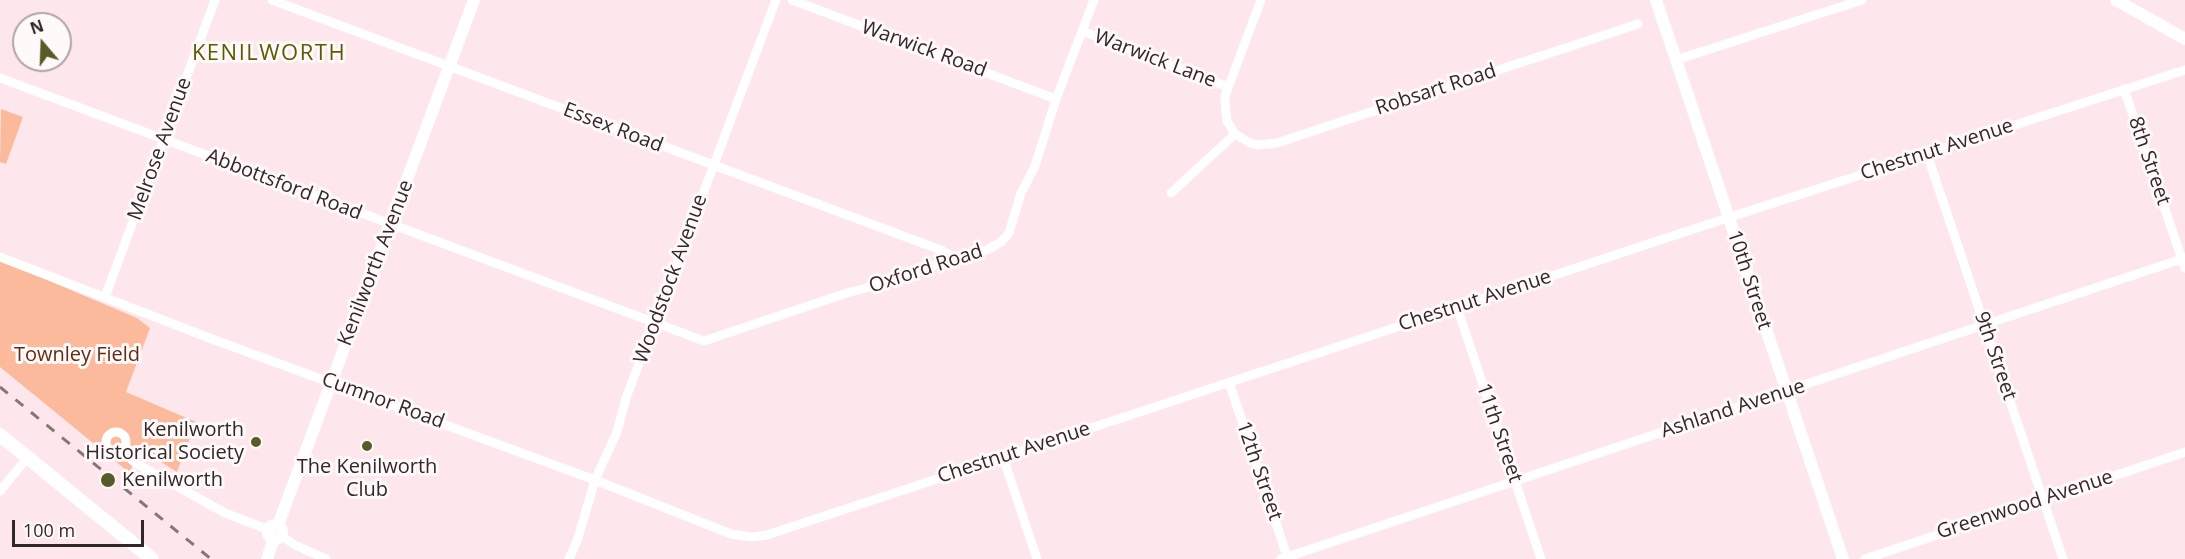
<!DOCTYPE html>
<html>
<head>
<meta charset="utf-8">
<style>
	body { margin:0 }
	#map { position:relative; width:2185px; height:559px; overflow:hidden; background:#fee7ec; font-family:"Open Sans",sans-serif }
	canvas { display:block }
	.north { position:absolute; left:12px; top:12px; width:60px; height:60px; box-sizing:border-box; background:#fff9fa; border:2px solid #ada5a7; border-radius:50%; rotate:341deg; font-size:16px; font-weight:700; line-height:24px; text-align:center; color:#32272a }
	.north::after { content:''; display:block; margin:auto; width:21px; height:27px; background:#585b28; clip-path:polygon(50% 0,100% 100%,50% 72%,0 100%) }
	.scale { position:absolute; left:12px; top:520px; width:132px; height:27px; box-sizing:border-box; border:3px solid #32272a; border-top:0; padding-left:8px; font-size:18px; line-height:21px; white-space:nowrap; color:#32272a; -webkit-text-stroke:4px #fff9fa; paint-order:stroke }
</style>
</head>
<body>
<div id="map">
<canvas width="2185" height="559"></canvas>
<div class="north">N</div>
<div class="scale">100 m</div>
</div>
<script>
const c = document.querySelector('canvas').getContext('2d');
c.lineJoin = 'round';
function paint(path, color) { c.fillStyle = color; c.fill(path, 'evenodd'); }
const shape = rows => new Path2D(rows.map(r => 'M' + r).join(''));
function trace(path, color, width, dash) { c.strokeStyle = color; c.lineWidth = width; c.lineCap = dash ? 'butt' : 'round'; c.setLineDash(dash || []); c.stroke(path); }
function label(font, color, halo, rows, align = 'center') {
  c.font = font + ' "Open Sans",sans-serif'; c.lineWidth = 6; c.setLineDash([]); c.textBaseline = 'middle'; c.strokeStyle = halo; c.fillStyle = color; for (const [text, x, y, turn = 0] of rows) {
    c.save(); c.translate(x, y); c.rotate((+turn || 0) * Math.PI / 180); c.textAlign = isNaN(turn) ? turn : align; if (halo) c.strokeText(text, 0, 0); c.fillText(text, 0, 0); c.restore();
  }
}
paint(shape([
	[1,109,23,117,6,164,0,162],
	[0,260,137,318,150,328,126,392,196,422,177,472,134,445,131,474,0,367]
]), '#fcba9d');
trace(shape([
	[272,0,941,250,953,257],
	[792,0,1056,99],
	[1261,0,1225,96,1225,104,1227,121,1235,134,1250,143,1257,145,1277,143,1638,24],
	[1082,31,1228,87],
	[1676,60,1862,0],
	[0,78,704,341,847,293,904,278,953,257,987,250,1001,242,1009,233,1021,193,1035,166,1056,99,1094,0],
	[2124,89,2185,268],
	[1927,154,2063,559],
	[1171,193,1235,134],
	[0,257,212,339,595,480,731,534,752,537,767,535,1712,223,2185,70],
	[105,297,215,0],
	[1457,307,1541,559],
	[1229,382,1288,559],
	'106 442a10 10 0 1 1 20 0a10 10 0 1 1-20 0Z',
	[121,451,137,464,225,513,269,530],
	[1003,457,1037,559],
	[0,491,28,457],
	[281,535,293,544,326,559],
	[569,559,578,538,595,480,617,432,626,398,776,0],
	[1281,559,2185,258],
	[1865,559,2185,452]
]), '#fff', 9);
trace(shape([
	[1656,0,1843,559],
	[2116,0,2185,39],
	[278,525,474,0],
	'268 532a7 7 0 1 1 14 0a7 7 0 1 1-14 0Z',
	[267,559,274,538]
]), '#fff', 12);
trace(shape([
	[0,435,152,559]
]), '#fff', 14);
trace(shape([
	[0,387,211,559]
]), '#86767a', 3, [10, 10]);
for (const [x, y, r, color] of [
	[256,442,6,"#585b28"],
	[367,446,6,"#585b28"],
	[108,480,8,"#585b28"]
]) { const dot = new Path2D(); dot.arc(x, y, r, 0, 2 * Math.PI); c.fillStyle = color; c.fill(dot); trace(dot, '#fff9fa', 2); }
label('20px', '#32272a', '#fff9fa', [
	["Warwick Road",924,49,20],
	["Warwick Lane",1155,59,21],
	["Robsart Road",1436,90,-18],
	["Essex Road",613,128,21],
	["Melrose Avenue",160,149,-70],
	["Chestnut Avenue",1937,150,-18],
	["8th Street",2149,161,71],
	["Abbottsford Road",284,185,21],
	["Kenilworth Avenue",376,263,-69],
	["Oxford Road",926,269,-18],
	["Woodstock Avenue",671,279,-70],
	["10th Street",1749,280,72],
	["Chestnut Avenue",1475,301,-18],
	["9th Street",1995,356,71],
	["Cumnor Road",383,401,20],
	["Ashland Avenue",1733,409,-18],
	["11th Street",1499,433,71],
	["Chestnut Avenue",1014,453,-18],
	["12th Street",1259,471,71],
	["Greenwood Avenue",2025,505,-18]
]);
label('20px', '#602d13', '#fff9fa', [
	["Townley Field",77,355]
]);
label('20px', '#32272a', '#fff9fa', [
	["Kenilworth",244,430],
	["Historical Society",244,453],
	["The Kenilworth",367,467,"center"],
	["Club",367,490,"center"],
	["Kenilworth",122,480,"left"]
], 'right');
c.letterSpacing = '1.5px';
label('22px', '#595c03', '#fff9fa', [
	["KENILWORTH",269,54]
]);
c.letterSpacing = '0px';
</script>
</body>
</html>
